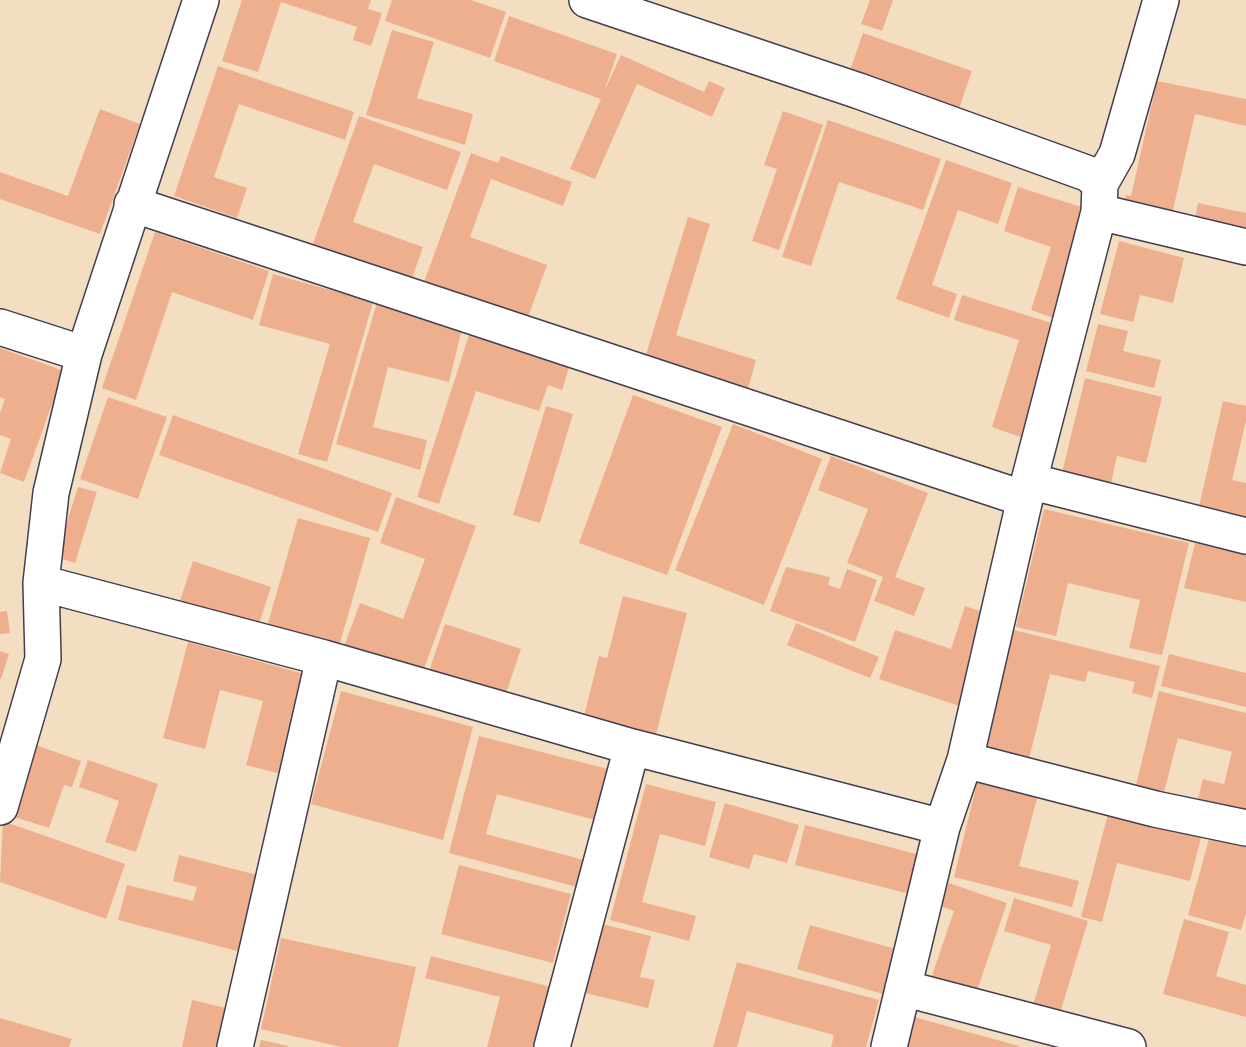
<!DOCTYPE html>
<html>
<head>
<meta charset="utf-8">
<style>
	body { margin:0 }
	canvas { display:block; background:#f4dec2 }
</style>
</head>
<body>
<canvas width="1246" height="1047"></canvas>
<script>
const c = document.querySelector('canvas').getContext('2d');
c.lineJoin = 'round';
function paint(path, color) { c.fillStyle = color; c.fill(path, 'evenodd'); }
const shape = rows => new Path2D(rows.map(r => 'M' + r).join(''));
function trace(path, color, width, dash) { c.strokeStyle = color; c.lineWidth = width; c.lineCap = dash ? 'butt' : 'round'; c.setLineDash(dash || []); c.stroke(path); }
paint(shape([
	[242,0,371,0,368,9,382,13,371,46,353,40,357,27,281,2,258,72,222,61],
	[392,0,471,0,506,12,490,58,385,21],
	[870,0,893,0,882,31,861,24],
	[509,16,617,54,604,92,621,55,704,92,709,81,725,88,712,117,637,84,595,179,570,169,601,99,494,61],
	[392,30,434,42,417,98,473,114,465,145,366,115],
	[863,33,972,71,956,117,847,79],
	[218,66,354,112,345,140,239,104,214,177,247,188,237,218,174,196],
	[1157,81,1246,99,1246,126,1195,114,1170,223,1122,212,1126,195,1131,196],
	[100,109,140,124,100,234,0,199,0,172,68,196],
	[783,111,823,125,779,250,752,241,777,169,764,165],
	[359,116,461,152,447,190,374,164,353,222,423,247,411,281,312,246],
	[828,120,941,159,923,210,839,182,811,266,782,257],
	[471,153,498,163,501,156,572,182,563,206,491,179,470,237,547,265,527,320,424,282],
	[946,160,1012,183,998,224,958,210,932,285,957,294,949,318,896,299],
	[1018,187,1091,210,1056,319,1031,310,1051,247,1004,231],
	[1198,203,1246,213,1246,236,1194,226],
	[688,217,710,224,676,335,756,360,747,392,644,361],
	[155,232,269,271,253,320,172,292,136,400,102,388],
	[1119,241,1184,258,1173,303,1140,295,1133,322,1100,314],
	[273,274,373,302,327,462,298,454,330,344,259,325],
	[962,295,1061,326,1026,439,992,427,1019,340,954,320],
	[377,302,463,325,449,382,388,367,373,427,427,440,420,470,336,444],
	[1098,324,1128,331,1123,351,1161,360,1154,388,1086,371],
	[470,332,570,364,562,390,548,385,539,411,476,391,439,504,417,497],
	[0,348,64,371,24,482,0,473,11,439,0,435,0,413,5,399,0,397],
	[1085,378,1162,397,1146,463,1117,456,1109,493,1060,481],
	[633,395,722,427,667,575,579,543],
	[108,397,167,417,138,499,80,479],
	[1223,401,1246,406,1246,421,1232,480,1246,483,1246,522,1198,511],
	[546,406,573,414,540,523,513,515],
	[173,415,392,493,378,532,159,455],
	[733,424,822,459,764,605,675,570],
	[831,456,928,493,895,577,925,588,914,616,874,601,883,577,847,563,868,509,818,490],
	[78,487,97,492,75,563,56,557],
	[396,497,476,526,421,677,343,649,360,603,403,619,425,559,380,543],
	[1044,509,1189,543,1162,655,1129,648,1140,600,1068,583,1056,636,1016,627],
	[298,518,370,538,338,650,266,630],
	[1195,543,1246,555,1246,602,1184,588],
	[193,561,271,587,256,633,178,607],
	[786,567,830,577,828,585,840,589,847,569,877,580,855,642,770,611],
	[623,596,687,613,654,742,582,724,599,656,607,658],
	[965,606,983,612,969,656,975,658,959,706,879,679,895,630,951,649],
	[7,611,10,633,0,634,0,612],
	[796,623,879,657,870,678,787,645],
	[445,624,521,649,503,702,427,677],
	[1014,630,1160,666,1152,698,1132,693,1135,682,1088,671,1085,682,1050,674,1029,759,985,748],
	[188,642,308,675,281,774,246,765,263,701,220,690,205,749,163,738],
	[0,651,9,654,1,679,0,679],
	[1169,654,1246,673,1246,707,1161,686],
	[341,691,473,727,443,840,311,804],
	[1159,691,1246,713,1246,811,1198,799,1203,779,1224,784,1232,752,1178,738,1163,796,1135,789],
	[479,736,612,770,599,821,497,794,486,834,584,860,577,887,449,853],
	[30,743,81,761,72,787,64,785,49,828,5,814],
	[88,760,158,784,136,852,105,842,119,801,79,787],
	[979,775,1039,791,1019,866,1079,881,1072,907,954,877],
	[646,784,716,802,705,846,660,834,642,902,696,916,689,941,610,920],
	[725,803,799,825,787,863,754,854,749,869,709,857],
	[1110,806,1203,830,1190,881,1117,863,1102,922,1081,917],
	[3,821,125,864,106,919,0,882],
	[805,825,924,856,914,895,795,865],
	[1211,832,1246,842,1246,913,1241,930,1188,915],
	[179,855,265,877,245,953,118,920,127,885,193,901,197,887,173,881],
	[459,865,571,894,553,963,441,934],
	[949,883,1007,903,973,1002,928,987,954,911,940,906],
	[1014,898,1088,921,1057,1023,1030,1015,1051,945,1004,931],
	[1184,919,1229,932,1216,976,1246,985,1246,1017,1163,994],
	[602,924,651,936,640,977,655,980,648,1008,585,993],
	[810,925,896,949,883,994,797,969],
	[281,938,416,967,398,1047,342,1047,261,1029],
	[431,956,555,988,539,1047,487,1047,500,997,425,978],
	[737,962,879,1000,866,1047,831,1047,834,1035,747,1011,737,1047,713,1047],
	[192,1000,226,1008,217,1047,182,1047],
	[914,1017,1019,1046,1019,1047,906,1047],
	[0,1018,72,1039,69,1047,0,1047],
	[261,1040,288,1046,288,1047,259,1047]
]), '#eeaf8e');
const minor = shape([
	[587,0,859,91,1089,174,1100,184],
	[132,204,1025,499],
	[1099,212,1246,247],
	[0,327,84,354],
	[1029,481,1246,536],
	[41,583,324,658,632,747,942,827],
	[965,760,1155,809,1246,828],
	[0,807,43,659,41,583,51,493,84,354,201,0],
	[903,988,1128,1047],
	[235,1047,324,658],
	[552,1047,632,747],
	[889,1047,942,827,965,760,1029,481,1099,212,1100,184,1117,154,1161,0]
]);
trace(minor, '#423e4f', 38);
trace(minor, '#fff', 35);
</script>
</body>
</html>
